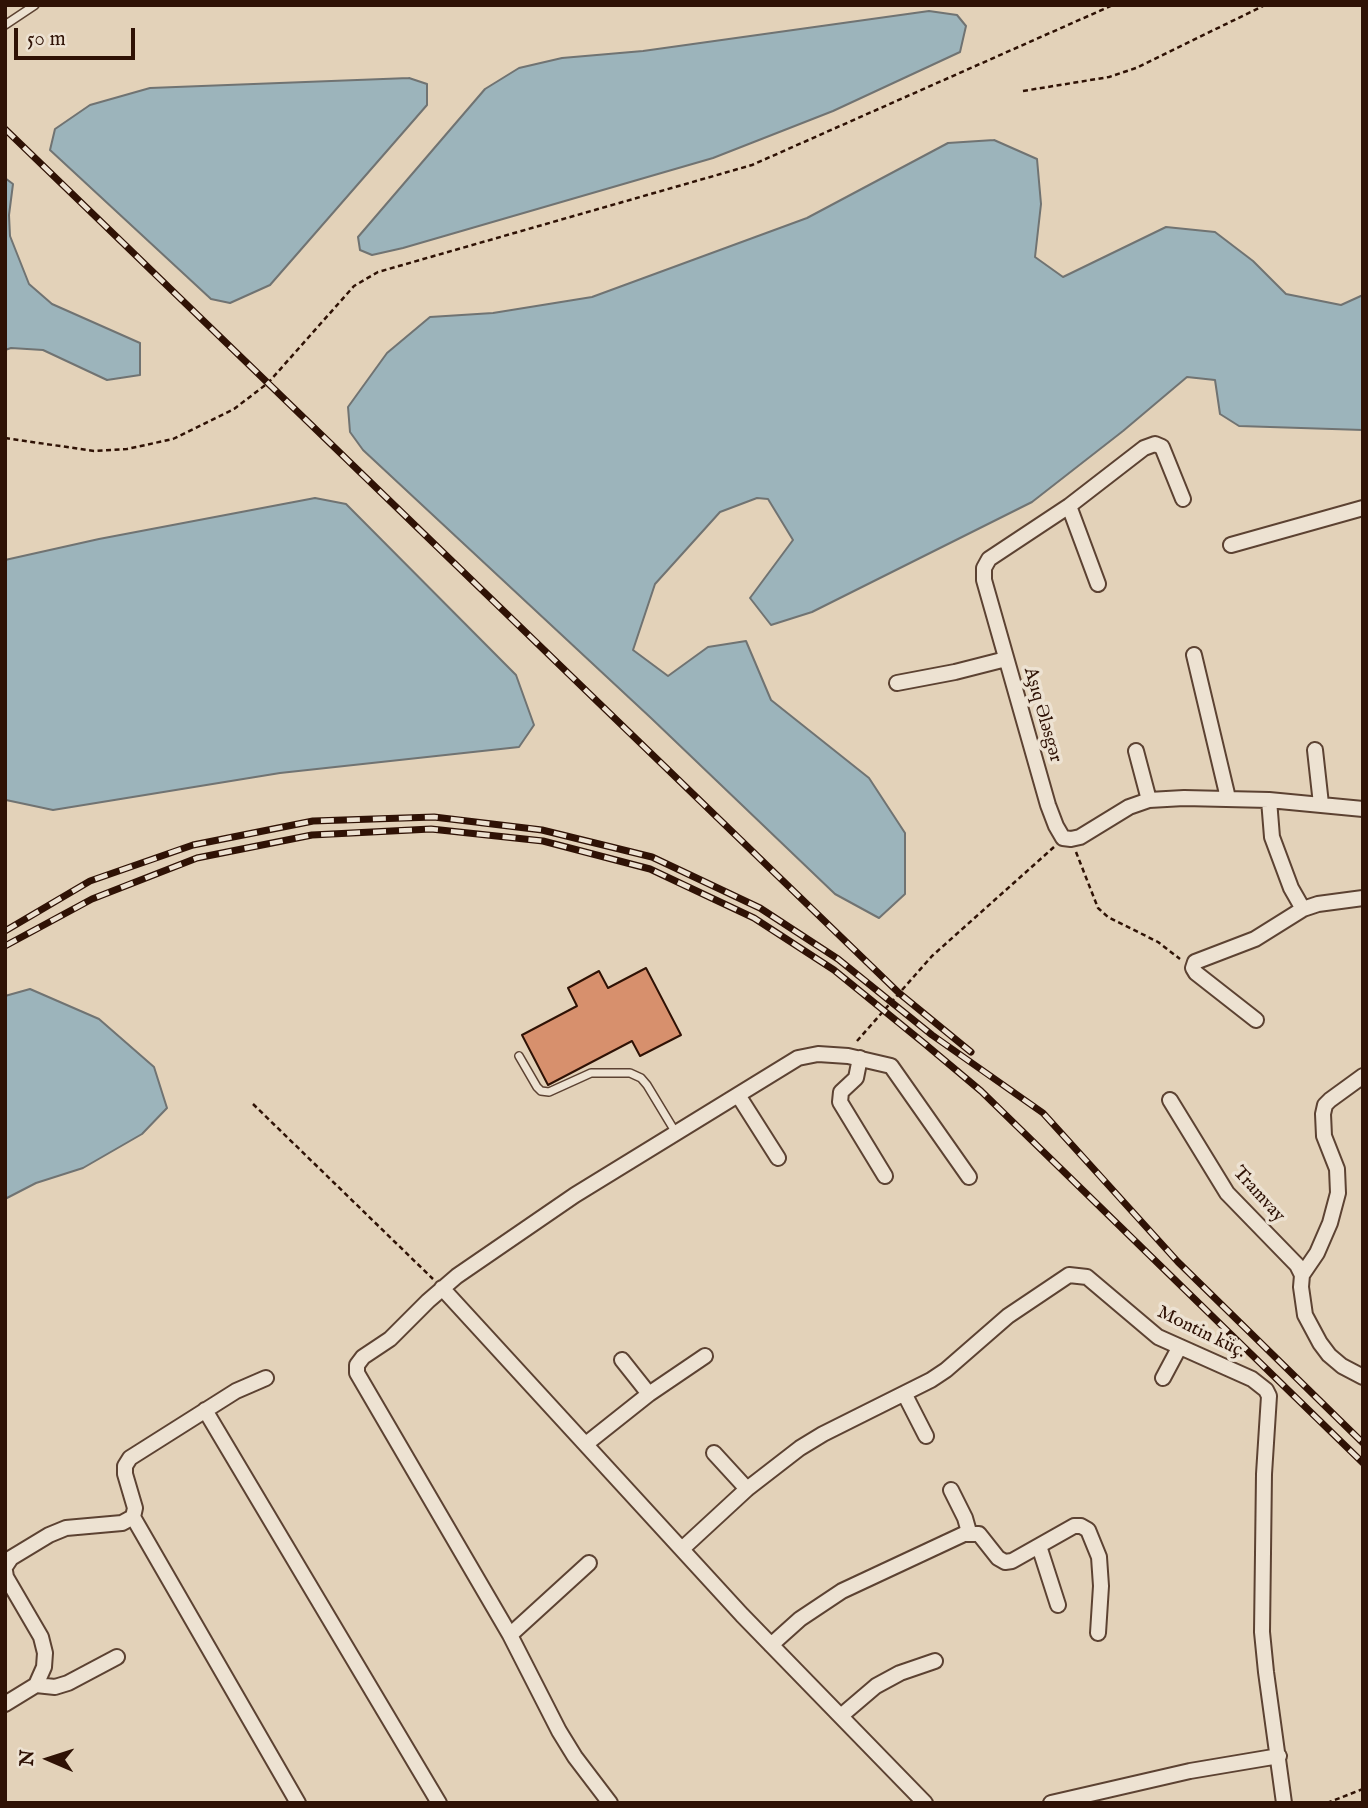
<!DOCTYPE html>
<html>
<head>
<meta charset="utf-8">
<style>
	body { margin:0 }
	#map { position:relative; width:1368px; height:1808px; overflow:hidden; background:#e3d2b9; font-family:"IM FELL English",serif }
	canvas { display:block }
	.frame { position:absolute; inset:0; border:7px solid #2f1205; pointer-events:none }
	.north { position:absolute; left:14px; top:1724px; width:70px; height:70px; -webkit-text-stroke:5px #ede2d2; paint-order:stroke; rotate:273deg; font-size:19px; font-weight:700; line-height:28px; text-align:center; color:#2f1205 }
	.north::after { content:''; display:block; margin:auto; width:24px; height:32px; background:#2f1205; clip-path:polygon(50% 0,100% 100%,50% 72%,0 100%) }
	.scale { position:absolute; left:14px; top:28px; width:121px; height:32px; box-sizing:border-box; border:4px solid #2f1205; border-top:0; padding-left:9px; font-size:21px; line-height:24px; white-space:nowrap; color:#2f1205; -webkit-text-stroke:5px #ede2d2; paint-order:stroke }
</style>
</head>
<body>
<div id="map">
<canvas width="1368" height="1808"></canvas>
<div class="frame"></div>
<div class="north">N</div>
<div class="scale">50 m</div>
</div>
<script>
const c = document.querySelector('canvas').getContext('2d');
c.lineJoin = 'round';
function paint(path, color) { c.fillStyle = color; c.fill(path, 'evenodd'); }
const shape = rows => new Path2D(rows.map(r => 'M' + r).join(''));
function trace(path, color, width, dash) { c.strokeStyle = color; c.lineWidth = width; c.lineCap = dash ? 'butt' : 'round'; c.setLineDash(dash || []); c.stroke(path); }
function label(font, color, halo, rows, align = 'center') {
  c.font = font + ' "IM FELL English",serif'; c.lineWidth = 7; c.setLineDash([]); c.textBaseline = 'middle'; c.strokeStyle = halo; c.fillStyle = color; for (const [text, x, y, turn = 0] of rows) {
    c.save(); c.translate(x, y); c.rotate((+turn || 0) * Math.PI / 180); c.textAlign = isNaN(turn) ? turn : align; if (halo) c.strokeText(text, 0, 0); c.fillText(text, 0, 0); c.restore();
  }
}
const water = shape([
	[929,11,957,15,966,26,960,52,833,111,713,158,403,248,372,255,360,250,358,237,485,89,519,68,562,58,643,51,929,11],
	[409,78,427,84,427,105,270,285,230,303,211,299,50,150,55,129,90,105,150,88,409,78],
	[994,140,1037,159,1041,204,1035,257,1063,277,1166,227,1215,232,1253,261,1286,294,1341,305,1363,295,1363,430,1239,426,1220,414,1215,380,1187,377,1123,431,1032,502,812,612,771,625,750,598,793,540,768,499,757,498,720,512,655,584,633,650,668,676,708,647,746,641,771,700,869,778,905,833,905,894,879,918,835,894,651,718,363,450,350,432,348,407,387,353,430,317,493,313,592,297,807,218,948,143,994,140],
	[5,178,13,184,9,215,10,236,29,284,52,304,140,343,140,375,107,380,43,350,11,348,5,350,5,178],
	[315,498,346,504,516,675,534,725,519,747,280,773,53,810,6,800,5,560,99,539,315,498],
	[30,989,99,1019,154,1067,167,1108,142,1134,83,1168,36,1183,5,1199,5,996,30,989]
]);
paint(water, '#9cb4bb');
trace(water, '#707372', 2);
const building = shape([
	[646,968,681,1035,640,1056,632,1041,548,1085,522,1035,577,1006,568,988,599,971,608,988,646,968]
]);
paint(building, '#d7906d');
trace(building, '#2f1205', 2);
const lane = shape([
	[5,25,35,5],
	[519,1056,537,1087,541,1091,549,1092,591,1073,630,1073,641,1078,647,1085,676,1133]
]);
const street = shape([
	[1183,499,1162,447,1155,444,1144,448,1069,506,989,559,984,568,984,580,1048,805,1056,826,1063,838,1071,839,1080,837,1129,807,1149,800,1184,798,1269,800,1363,809],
	[1069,506,1098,584],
	[1231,545,1363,508],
	[1194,655,1228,798],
	[897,683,955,672,1006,659],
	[1315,750,1321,804],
	[1136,751,1149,800],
	[1269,800,1272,837,1291,888,1303,909],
	[1256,1020,1196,973,1193,968,1195,962,1255,939,1303,909,1318,904,1363,898],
	[860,1058,856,1078,841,1092,840,1102,885,1176],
	[1363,1076,1330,1100,1325,1105,1323,1114,1324,1136,1337,1169,1338,1193,1330,1223,1317,1253,1302,1275,1301,1287,1305,1315,1320,1343,1329,1355,1342,1366,1363,1377],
	[738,1095,778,1158],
	[1170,1100,1227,1193,1297,1265,1302,1275],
	[442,1288,742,1615,925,1803],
	[622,1360,649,1394],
	[1163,1378,1179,1348],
	[905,1395,926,1436],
	[205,1410,439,1803],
	[586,1444,649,1394,705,1356],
	[714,1453,747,1489],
	[951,1490,965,1518,969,1532],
	[133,1517,298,1803],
	[1039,1546,1058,1605],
	[682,1549,747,1489,800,1448,823,1434,931,1380,946,1370,1008,1316,1069,1275,1087,1277,1158,1337,1252,1379,1266,1390,1269,1396,1264,1474,1262,1632,1266,1672,1284,1803],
	[5,1567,11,1558,49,1535,66,1528,122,1523,133,1517,135,1508,125,1474,125,1466,130,1458,236,1391,266,1378],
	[5,1571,6,1577,41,1637,45,1653,44,1667,36,1685,5,1704],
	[510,1635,589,1563],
	[771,1645,800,1619,842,1591,964,1534,979,1534,998,1558,1005,1562,1012,1561,1074,1526,1081,1526,1088,1530,1099,1557,1101,1586,1098,1633],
	[36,1685,55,1687,68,1683,117,1657],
	[842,1715,876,1686,900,1673,935,1661],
	[610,1803,575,1757,559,1731,510,1635,357,1373,357,1365,363,1357,390,1339,428,1301,457,1276,575,1195,798,1058,818,1054,848,1056,891,1066,969,1177],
	[1051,1803,1190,1771,1279,1756]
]);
trace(lane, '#5c4232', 10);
trace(street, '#5c4232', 18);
trace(shape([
	[1023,91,1109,77,1136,68,1265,5],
	[5,438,94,451,127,449,173,439,234,409,268,383,354,286,378,272,752,165,1113,5],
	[1076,852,1098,908,1108,917,1158,942,1180,959],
	[857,1041,932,956,1054,847],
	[253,1104,433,1279],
	[1327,1803,1363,1789]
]), '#2f1205', 2.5, [5, 3.5]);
trace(lane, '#ede2d2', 7);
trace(street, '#ede2d2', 14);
const rail = shape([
	[5,129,899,993,971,1052],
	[5,931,90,881,193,845,313,821,434,817,542,830,652,857,760,908,838,959,932,1035,1043,1113,1178,1262,1363,1443],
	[5,946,92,899,197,858,312,835,431,829,543,841,650,869,754,918,834,970,925,1044,981,1091,1363,1463]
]);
trace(rail, '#2f1205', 7);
trace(rail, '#ede2d2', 4.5, [13]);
label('19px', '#2f1205', '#ede2d2', [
	["Aşıq Ələsgər",1042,715,74],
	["Tramvay",1258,1195,48],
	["Montin küç.",1201,1333,26]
]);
</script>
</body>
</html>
